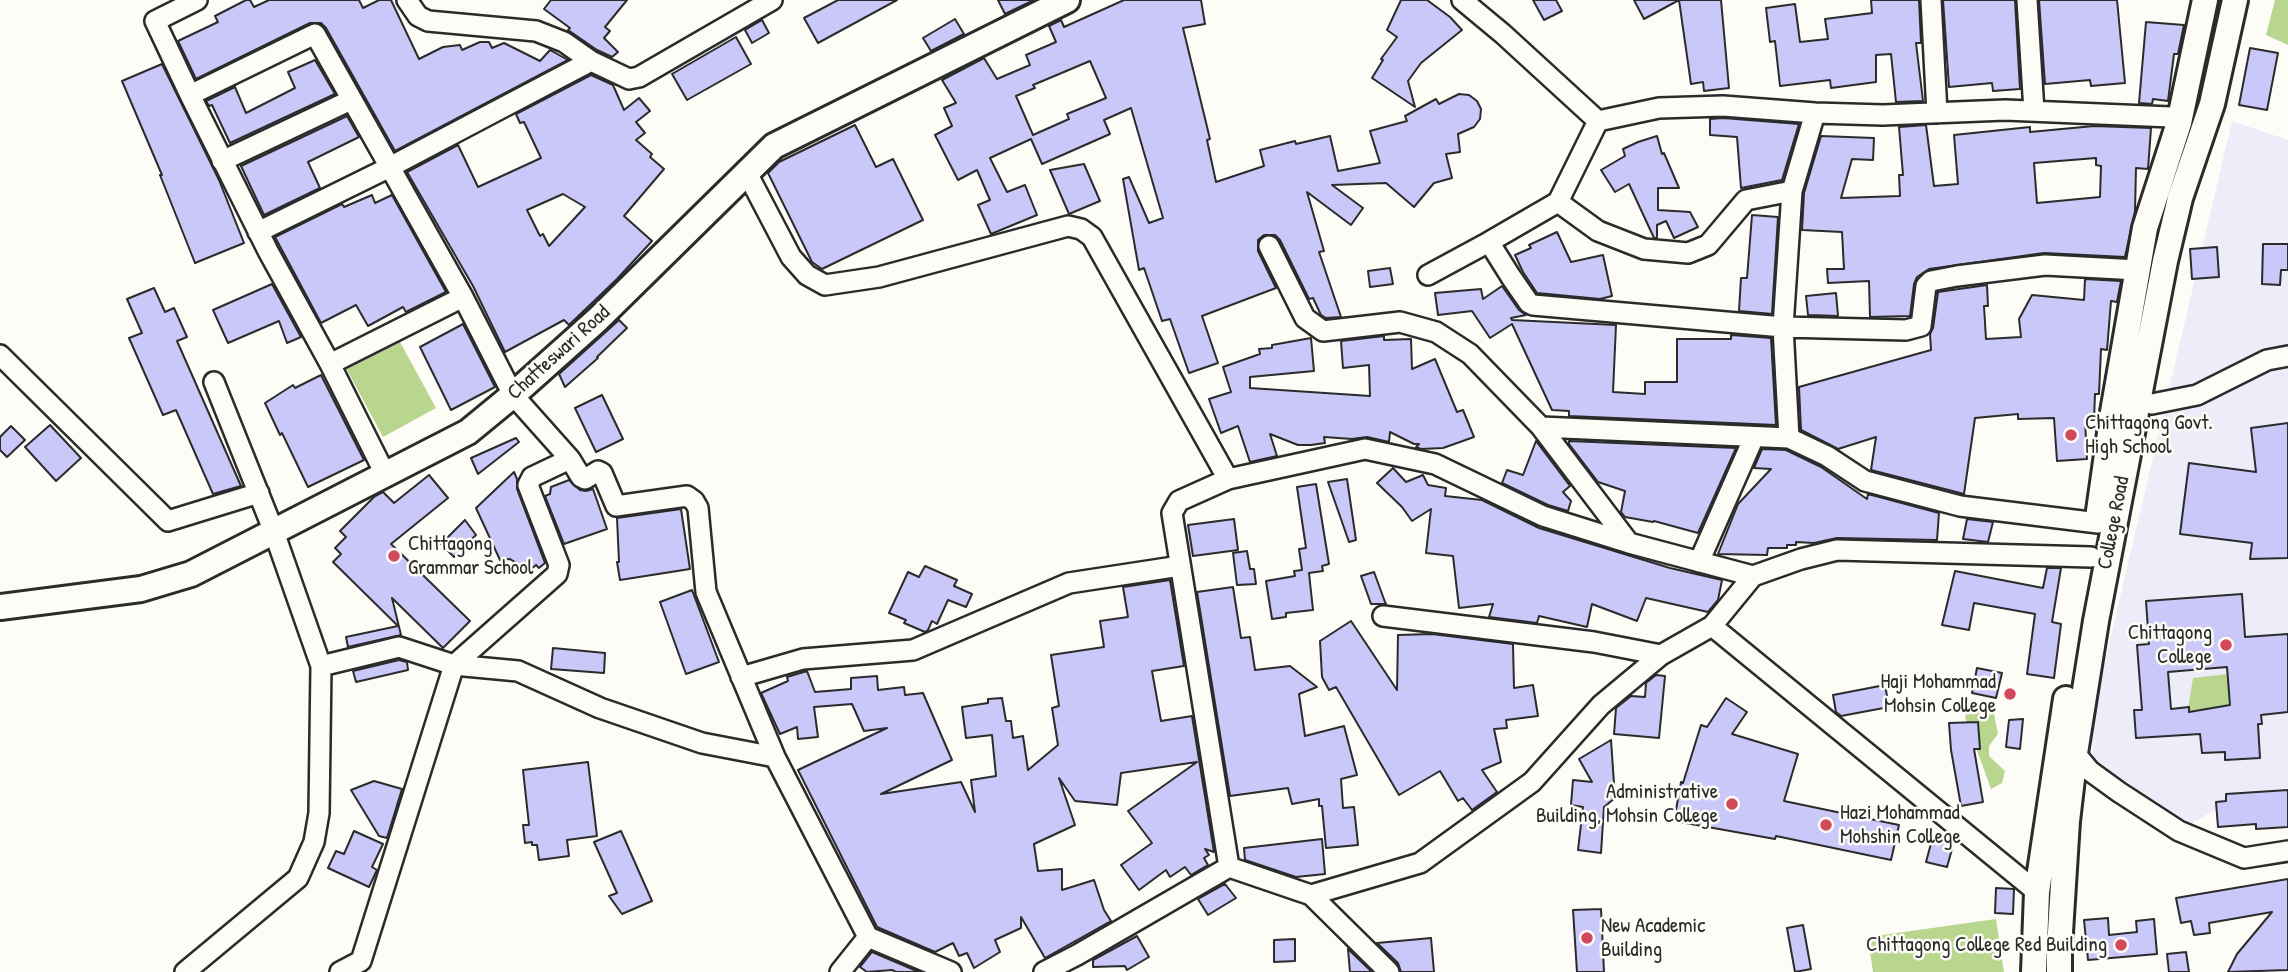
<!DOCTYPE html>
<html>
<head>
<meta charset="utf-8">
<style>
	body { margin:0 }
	canvas { display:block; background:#fdfcf7 }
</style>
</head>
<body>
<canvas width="2288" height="972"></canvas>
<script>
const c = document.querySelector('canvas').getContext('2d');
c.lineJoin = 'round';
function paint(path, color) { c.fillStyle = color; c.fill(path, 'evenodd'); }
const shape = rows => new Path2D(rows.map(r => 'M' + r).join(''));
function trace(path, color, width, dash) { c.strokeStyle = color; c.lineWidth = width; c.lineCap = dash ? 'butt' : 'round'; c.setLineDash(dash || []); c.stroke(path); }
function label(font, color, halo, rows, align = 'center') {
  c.font = font + ' "Patrick Hand",sans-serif'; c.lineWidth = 5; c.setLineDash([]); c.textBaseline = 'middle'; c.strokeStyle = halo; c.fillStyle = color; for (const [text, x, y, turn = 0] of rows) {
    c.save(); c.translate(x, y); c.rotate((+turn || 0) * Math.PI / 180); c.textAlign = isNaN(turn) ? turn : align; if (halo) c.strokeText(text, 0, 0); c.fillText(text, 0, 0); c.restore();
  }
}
paint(shape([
	[2232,121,2288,140,2288,807,2218,808,2179,831,2119,792,2093,757,2091,721]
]), '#eeecf8');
paint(shape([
	[2275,0,2288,0,2288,45,2266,35],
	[399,340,436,408,383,437,346,368],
	[2236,673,2241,734,2187,715,2193,678],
	[1993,709,1998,734,1989,746,1989,756,2005,771,2002,783,1991,789,1965,717,1968,710],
	[1996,919,2004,972,1873,972,1868,937]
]), '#b9d68e');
const building = shape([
	[246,0,250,0,254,7,269,0,359,0,363,8,379,0,391,0,419,59,443,47,460,45,462,50,480,42,489,42,492,48,504,43,540,61,550,50,568,60,395,151,326,28,321,23,310,23,196,79,178,41,218,22,215,16,246,0],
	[551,0,627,0,605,27,610,31,604,38,618,52,612,57,597,50,568,30,570,28,544,9,551,0],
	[838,0,897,0,818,43,804,18,838,0],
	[998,0,1034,0,1005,14,998,0],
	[1124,0,1201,0,1205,24,1183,28,1210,139,1207,140,1216,182,1264,166,1260,150,1295,141,1296,144,1330,136,1338,171,1380,163,1370,131,1407,121,1405,116,1436,99,1439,104,1459,94,1469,95,1477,101,1481,109,1480,119,1474,127,1458,134,1460,152,1446,154,1452,178,1434,183,1414,207,1386,183,1332,185,1363,208,1351,225,1307,192,1324,251,1319,252,1341,317,1326,318,1321,315,1313,298,1309,299,1280,240,1275,235,1264,235,1258,240,1258,251,1276,288,1202,316,1218,363,1189,373,1170,319,1162,321,1144,268,1139,270,1123,179,1129,177,1149,223,1163,218,1131,108,1104,120,1110,134,1042,164,1031,139,990,158,1007,192,1025,185,1037,215,991,234,978,205,990,200,977,170,958,180,935,135,952,126,944,108,956,103,942,80,984,58,997,79,1030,65,1026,55,1056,42,1049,26,1061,20,1064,27,1124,0],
	[1090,61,1106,98,1067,114,1069,119,1033,135,1016,96,1035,88,1033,85,1090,61],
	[1401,0,1427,0,1450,17,1462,30,1421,63,1408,81,1415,107,1372,78,1383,60,1381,59,1397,37,1387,30,1401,0],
	[1533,0,1556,0,1562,11,1544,20,1533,0],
	[1634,0,1679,0,1644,19,1634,0],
	[1679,0,1721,0,1729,88,1704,91,1703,82,1691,84,1679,0],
	[1871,0,1919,0,1921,43,1916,43,1923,101,1896,102,1891,54,1876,55,1876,82,1831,88,1830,80,1780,86,1775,41,1770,42,1766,8,1795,4,1800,42,1828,39,1825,19,1872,13,1871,0],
	[1943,0,2015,0,2020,89,1993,91,1992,83,1949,87,1943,0],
	[2039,0,2117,0,2125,83,2091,86,2090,80,2045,84,2039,0],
	[955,19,964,34,931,51,923,38,955,19],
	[762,20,769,33,752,43,745,30,762,20],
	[2146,22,2184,25,2178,54,2174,54,2168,101,2153,99,2152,104,2139,103,2146,22],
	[736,37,751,64,687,100,672,74,736,37],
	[2250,48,2278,53,2267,110,2239,105,2250,48],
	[315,60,335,94,230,143,212,105,209,106,206,101,235,87,246,113,295,88,288,72,315,60],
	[162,64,219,180,244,243,195,263,160,175,162,175,122,81,162,64],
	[591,75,613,85,624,110,639,98,650,111,636,122,645,133,636,140,652,154,650,157,664,169,624,216,652,241,617,279,569,325,564,320,505,352,473,286,407,172,458,145,478,187,541,158,524,122,520,123,516,114,591,75],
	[563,194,585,207,549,246,543,234,540,236,527,210,563,194],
	[347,116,359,137,308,162,320,188,264,215,241,166,347,116],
	[1723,118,1799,124,1782,180,1741,188,1737,137,1710,135,1710,119,1723,118],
	[855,125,876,167,893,159,923,220,822,269,812,262,768,173,779,162,855,125],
	[1926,125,1934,186,1958,184,1954,135,2030,127,2030,132,2094,126,2151,128,2148,169,2136,168,2135,211,2125,257,2044,253,1929,269,1917,277,1914,284,1910,316,1870,317,1869,281,1828,283,1827,269,1844,269,1842,232,1802,230,1804,193,1821,136,1874,138,1873,160,1852,159,1841,198,1900,196,1899,175,1903,175,1899,127,1926,125],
	[2096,158,2096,165,2101,166,2100,197,2037,203,2034,163,2096,158],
	[1657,136,1662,154,1664,153,1679,188,1658,188,1658,210,1690,212,1698,227,1674,238,1666,221,1657,225,1657,238,1654,238,1629,184,1615,192,1601,170,1625,156,1623,149,1638,142,1657,136],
	[1084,164,1100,201,1069,214,1050,170,1084,164],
	[372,195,375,203,392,195,446,292,406,312,403,307,368,326,356,305,321,323,275,237,342,204,344,207,372,195],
	[1752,215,1778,217,1772,314,1739,311,1741,278,1747,278,1752,215],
	[1557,232,1571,262,1603,255,1612,296,1600,299,1537,293,1523,272,1515,255,1531,248,1529,245,1557,232],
	[2263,244,2288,244,2288,270,2281,270,2280,285,2262,284,2263,244],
	[2217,247,2219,277,2192,279,2190,249,2217,247],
	[1390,268,1393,284,1370,287,1368,271,1390,268],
	[2085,279,2121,281,2117,302,2111,301,2107,350,2101,349,2099,394,2095,394,2094,420,2085,420,2087,459,2057,461,2054,418,2018,419,2018,414,1975,418,1964,494,1871,470,1876,437,1838,449,1801,430,1799,387,1931,350,1930,334,1933,328,1938,292,1987,285,1988,306,1984,306,1986,339,2021,337,2019,319,2032,295,2084,300,2085,279],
	[272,284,301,337,287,343,279,321,228,343,213,310,272,284],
	[1502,286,1519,310,1526,315,1511,318,1512,320,1616,325,1613,392,1645,394,1645,382,1677,382,1677,339,1731,339,1731,335,1771,338,1776,425,1569,416,1569,411,1552,410,1512,324,1490,338,1472,311,1438,315,1435,293,1481,289,1483,299,1502,286],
	[154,288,165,312,174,308,187,337,177,341,241,486,213,494,176,410,163,415,129,338,142,333,127,299,154,288],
	[1836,293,1838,316,1808,315,1806,296,1836,293],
	[619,320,627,328,597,357,598,358,565,387,559,374,619,320],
	[463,324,495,387,451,410,420,347,463,324],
	[1384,336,1384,340,1411,339,1412,369,1435,359,1457,412,1463,410,1474,437,1443,448,1421,449,1416,447,1419,444,1414,444,1390,432,1389,442,1367,437,1352,439,1324,437,1325,443,1311,445,1298,445,1270,434,1277,456,1250,462,1238,426,1221,433,1209,399,1231,392,1223,367,1260,354,1259,349,1272,348,1272,345,1311,338,1314,371,1250,377,1250,388,1370,396,1369,365,1343,368,1341,341,1384,336],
	[321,375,364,460,308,487,282,433,280,435,265,403,293,385,295,388,321,375],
	[602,395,623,439,596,452,575,408,602,395],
	[2288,423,2288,558,2250,559,2252,543,2180,534,2189,463,2256,472,2251,428,2288,423],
	[50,425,81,458,56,481,25,447,50,425],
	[11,426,25,440,7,457,0,450,0,437,11,426],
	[516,438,519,442,478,474,471,458,516,438],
	[1536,441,1570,486,1563,492,1571,501,1568,511,1548,505,1502,483,1507,470,1523,475,1536,441],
	[1569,441,1736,448,1698,533,1654,521,1653,522,1625,517,1621,512,1625,491,1598,482,1569,444,1569,441],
	[1762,449,1786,450,1821,467,1867,499,1868,494,1939,513,1937,540,1837,538,1814,543,1796,542,1796,545,1787,545,1787,548,1768,548,1767,555,1718,554,1738,504,1771,469,1754,468,1762,449],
	[1393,468,1406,482,1423,475,1428,485,1446,488,1445,496,1482,500,1539,528,1670,568,1722,580,1718,600,1708,612,1646,598,1637,621,1592,604,1587,627,1539,616,1537,623,1489,617,1493,604,1459,608,1453,556,1426,553,1431,509,1412,521,1402,507,1377,483,1393,468],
	[514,472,517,479,517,489,545,563,539,568,536,565,529,571,510,559,500,560,476,508,514,472],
	[429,475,448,498,391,544,470,621,443,648,392,598,401,635,348,647,346,637,398,626,333,562,341,554,335,548,346,537,340,531,374,497,383,492,394,503,429,475],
	[1347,479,1356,540,1349,542,1328,482,1347,479],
	[569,480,580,490,586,491,593,489,607,529,564,544,545,496,550,494,551,487,569,480],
	[1316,484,1329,564,1322,566,1323,571,1309,573,1313,610,1286,613,1286,617,1272,619,1266,581,1295,576,1294,571,1302,570,1299,549,1306,548,1297,487,1316,484],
	[681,509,690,569,620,580,617,562,619,562,617,518,681,509],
	[1234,519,1238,550,1193,556,1188,525,1234,519],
	[1967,519,1993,522,1988,542,1963,539,1967,519],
	[465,520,476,535,454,557,441,544,465,520],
	[1247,551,1250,569,1254,569,1256,584,1237,585,1233,553,1247,551],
	[925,566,957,580,954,586,972,594,966,607,948,600,937,624,932,621,928,630,925,632,904,623,906,620,889,613,908,572,919,577,925,566],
	[2047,568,2061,568,2052,622,2061,624,2054,678,2027,674,2035,614,1974,603,1969,630,1942,625,1955,571,2043,588,2047,568],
	[1374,572,1385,602,1386,604,1371,604,1361,576,1374,572],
	[1170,580,1184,666,1152,671,1161,721,1192,716,1214,852,1205,849,1209,855,1204,858,1208,865,1191,875,1185,867,1170,877,1166,870,1139,890,1121,865,1152,843,1128,811,1197,762,1121,773,1117,805,1075,801,1059,778,1075,825,1034,844,1038,871,1062,869,1062,890,1094,880,1104,910,1111,921,1045,958,1021,917,1021,928,995,940,1000,952,974,968,967,953,959,956,953,943,935,952,877,927,798,770,887,728,864,731,852,704,814,707,818,737,798,739,797,727,780,734,761,693,788,681,787,677,807,671,815,692,851,689,851,678,877,676,878,690,904,687,905,695,923,693,952,760,881,794,961,782,975,812,971,780,996,776,992,735,966,738,962,707,988,703,988,699,1002,698,1006,721,1011,721,1013,738,1023,736,1028,770,1058,745,1052,708,1059,706,1051,655,1104,647,1100,621,1128,617,1123,587,1170,580],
	[1233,587,1241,638,1250,637,1255,670,1290,666,1317,687,1299,694,1305,736,1344,726,1357,775,1341,779,1343,808,1354,807,1358,845,1326,848,1322,806,1319,806,1319,799,1292,804,1288,788,1230,796,1197,592,1233,587],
	[692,590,719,662,686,674,660,602,692,590],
	[2242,594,2245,637,2288,634,2288,712,2261,715,2262,724,2258,724,2260,758,2225,760,2225,752,2202,753,2200,734,2136,738,2134,710,2142,710,2137,645,2149,644,2146,601,2242,594],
	[2227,667,2230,705,2189,712,2189,707,2171,709,2168,672,2227,667],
	[1351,621,1397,690,1398,635,1432,634,1513,644,1514,688,1533,685,1538,716,1506,720,1507,728,1494,729,1501,762,1482,770,1497,792,1472,810,1463,798,1458,801,1440,771,1399,795,1336,687,1329,690,1322,677,1320,641,1351,621],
	[553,648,605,653,604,673,551,669,553,648],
	[399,660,407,662,408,670,356,682,353,671,399,660],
	[1977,668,2002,673,1996,698,1972,693,1977,668],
	[1656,675,1665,676,1659,738,1614,734,1616,708,1631,696,1645,697,1646,683,1656,675],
	[1885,685,1889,707,1841,716,1836,712,1833,695,1885,685],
	[1726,698,1747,712,1732,734,1798,754,1784,801,1899,825,1891,860,1776,836,1775,839,1674,821,1681,782,1683,783,1701,725,1707,727,1726,698],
	[2023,719,2020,749,2006,747,2009,720,2023,719],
	[1978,722,1980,749,1974,749,1983,802,1961,806,1951,750,1949,723,1978,722],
	[1611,740,1615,798,1604,807,1601,853,1578,850,1583,807,1571,805,1573,780,1592,782,1579,759,1611,740],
	[588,762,597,836,567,840,569,856,539,860,537,845,532,845,532,842,525,843,523,825,529,825,523,770,588,762],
	[374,781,402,789,387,838,379,836,351,790,374,781],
	[2288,790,2288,827,2256,829,2256,824,2218,827,2216,802,2226,801,2226,794,2288,790],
	[354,831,383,844,372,867,377,870,369,887,328,868,336,851,344,854,354,831],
	[621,831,652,901,622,914,609,896,617,893,594,842,621,831],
	[1933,836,1954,842,1947,867,1926,862,1933,836],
	[1322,839,1325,874,1296,877,1245,860,1244,848,1322,839],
	[2288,879,2288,970,2228,972,2237,954,2272,912,2209,923,2210,933,2194,935,2191,921,2181,923,2176,898,2288,879],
	[1225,884,1236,898,1208,915,1198,899,1225,884],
	[1996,888,2014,889,2013,914,1995,913,1996,888],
	[1601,909,1604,972,1577,972,1573,910,1601,909],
	[2108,918,2109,935,2137,932,2136,921,2154,919,2157,954,2088,960,2084,920,2108,918],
	[1803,925,1811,969,1795,972,1787,928,1803,925],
	[1137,936,1149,957,1127,970,1125,966,1093,967,1093,960,1137,936],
	[1431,938,1434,972,1401,972,1398,963,1377,943,1431,938],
	[1295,939,1295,961,1274,962,1274,940,1295,939],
	[1348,949,1372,972,1350,972,1348,949],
	[872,952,919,972,896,972,892,970,867,972,860,967,872,952],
	[2186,952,2189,972,2169,972,2167,954,2186,952]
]);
paint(building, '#cac7f9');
trace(building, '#2b2b2b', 2);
const minor = shape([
	[407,0,418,16,428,21,536,31,564,42,591,61,629,79,639,77,772,0],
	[1462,0,1503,34,1598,121],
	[1931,0,1937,113],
	[2027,0,2034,111],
	[190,95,155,21,197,0],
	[222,161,351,100],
	[747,173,791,257,807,275,825,285,879,277,1068,226,1081,229,1092,237,1228,479,1365,449,1435,464,1543,516,1629,543,1753,576],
	[1792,191,1746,200,1708,245,1688,253,1644,249,1598,231,1558,202,1598,121,1659,108,1723,106,1815,113,1883,115,2005,110,2171,117,2179,123],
	[258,232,388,168,591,61],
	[1489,242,1558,202],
	[1269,246,1305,318,1323,331,1400,322,1436,332,1470,354,1541,427,1629,543],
	[1428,275,1489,242,1511,277,1529,303,1533,305,1783,327,1906,330,1921,326,1926,286,1931,281,1957,276,2045,265,2138,270],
	[0,355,168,521,259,493],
	[330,364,463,297],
	[2137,401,2152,404,2197,395,2267,360,2288,356],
	[1541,427,1789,438,1827,456,1865,481,1960,506,2098,523],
	[1789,438,1783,327,1792,191,1815,113],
	[385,474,330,364,268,251,190,95,315,34,463,297,513,395,570,459,581,477,585,479,598,471,602,473,616,506,687,496,694,501,698,508,706,592,775,757,868,937,951,972],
	[1228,479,1179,501,1172,513,1229,867],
	[1699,562,1754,437],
	[1383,616,1594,642,1661,655],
	[1712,626,2037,892],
	[321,666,399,647,454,665,518,671,600,708,702,743,775,757],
	[741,677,803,659,913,650,1069,583,1180,566],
	[2075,753,2090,771,2119,792,2179,831,2244,858,2288,851],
	[1311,895,1389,972],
	[185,972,298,878,314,842,319,813,321,666,274,532,214,382],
	[340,972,361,961,454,665,557,574,559,565,528,485,532,477,570,459],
	[840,972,868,937],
	[1044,972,1077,955,1229,867,1311,895,1420,863,1532,782,1601,705,1661,655,1712,626,1753,576,1801,559,1837,550,2091,557]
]);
const major = shape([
	[2098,518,2113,412,2145,228,2179,123,2205,0],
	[0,607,141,589,191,574,468,432,513,395,597,320,774,146,1067,0],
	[2034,972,2037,892,2066,699],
	[2059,972,2059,948,2067,821,2075,753,2096,621,2165,261,2180,198,2212,104,2235,0]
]);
trace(minor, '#2b2b2b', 24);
trace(major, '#2b2b2b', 30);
trace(minor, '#fdfcf7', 19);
trace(major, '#fdfcf7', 24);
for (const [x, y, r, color] of [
	[2071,435,7,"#d1495b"],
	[394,556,7,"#d1495b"],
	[2226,645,7,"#d1495b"],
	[2010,694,7,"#d1495b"],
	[1732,804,7,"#d1495b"],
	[1826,825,7,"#d1495b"],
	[1587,938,7,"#d1495b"],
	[2121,945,7,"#d1495b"]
]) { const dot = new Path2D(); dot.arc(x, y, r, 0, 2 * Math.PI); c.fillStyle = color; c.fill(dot); trace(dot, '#fdfcf7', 2.5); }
label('21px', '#2b2b2b', '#fdfcf7', [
	["Chatteswari Road",559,353,-42],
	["College Road",2114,523,-79]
]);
label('21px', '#2b2b2b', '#fdfcf7', [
	["Chittagong Govt.",2085,423],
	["High School",2085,447],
	["Chittagong",408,544],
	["Grammar School",408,568],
	["Chittagong",2212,633,"right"],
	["College",2212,657,"right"],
	["Haji Mohammad",1996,682,"right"],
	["Mohsin College",1996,706,"right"],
	["Administrative",1718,792,"right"],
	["Building, Mohsin College",1718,816,"right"],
	["Hazi Mohammad",1840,813],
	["Mohshin College",1840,837],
	["New Academic",1601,926],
	["Building",1601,950],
	["Chittagong College Red Building",2107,945,"right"]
], 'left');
</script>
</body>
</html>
